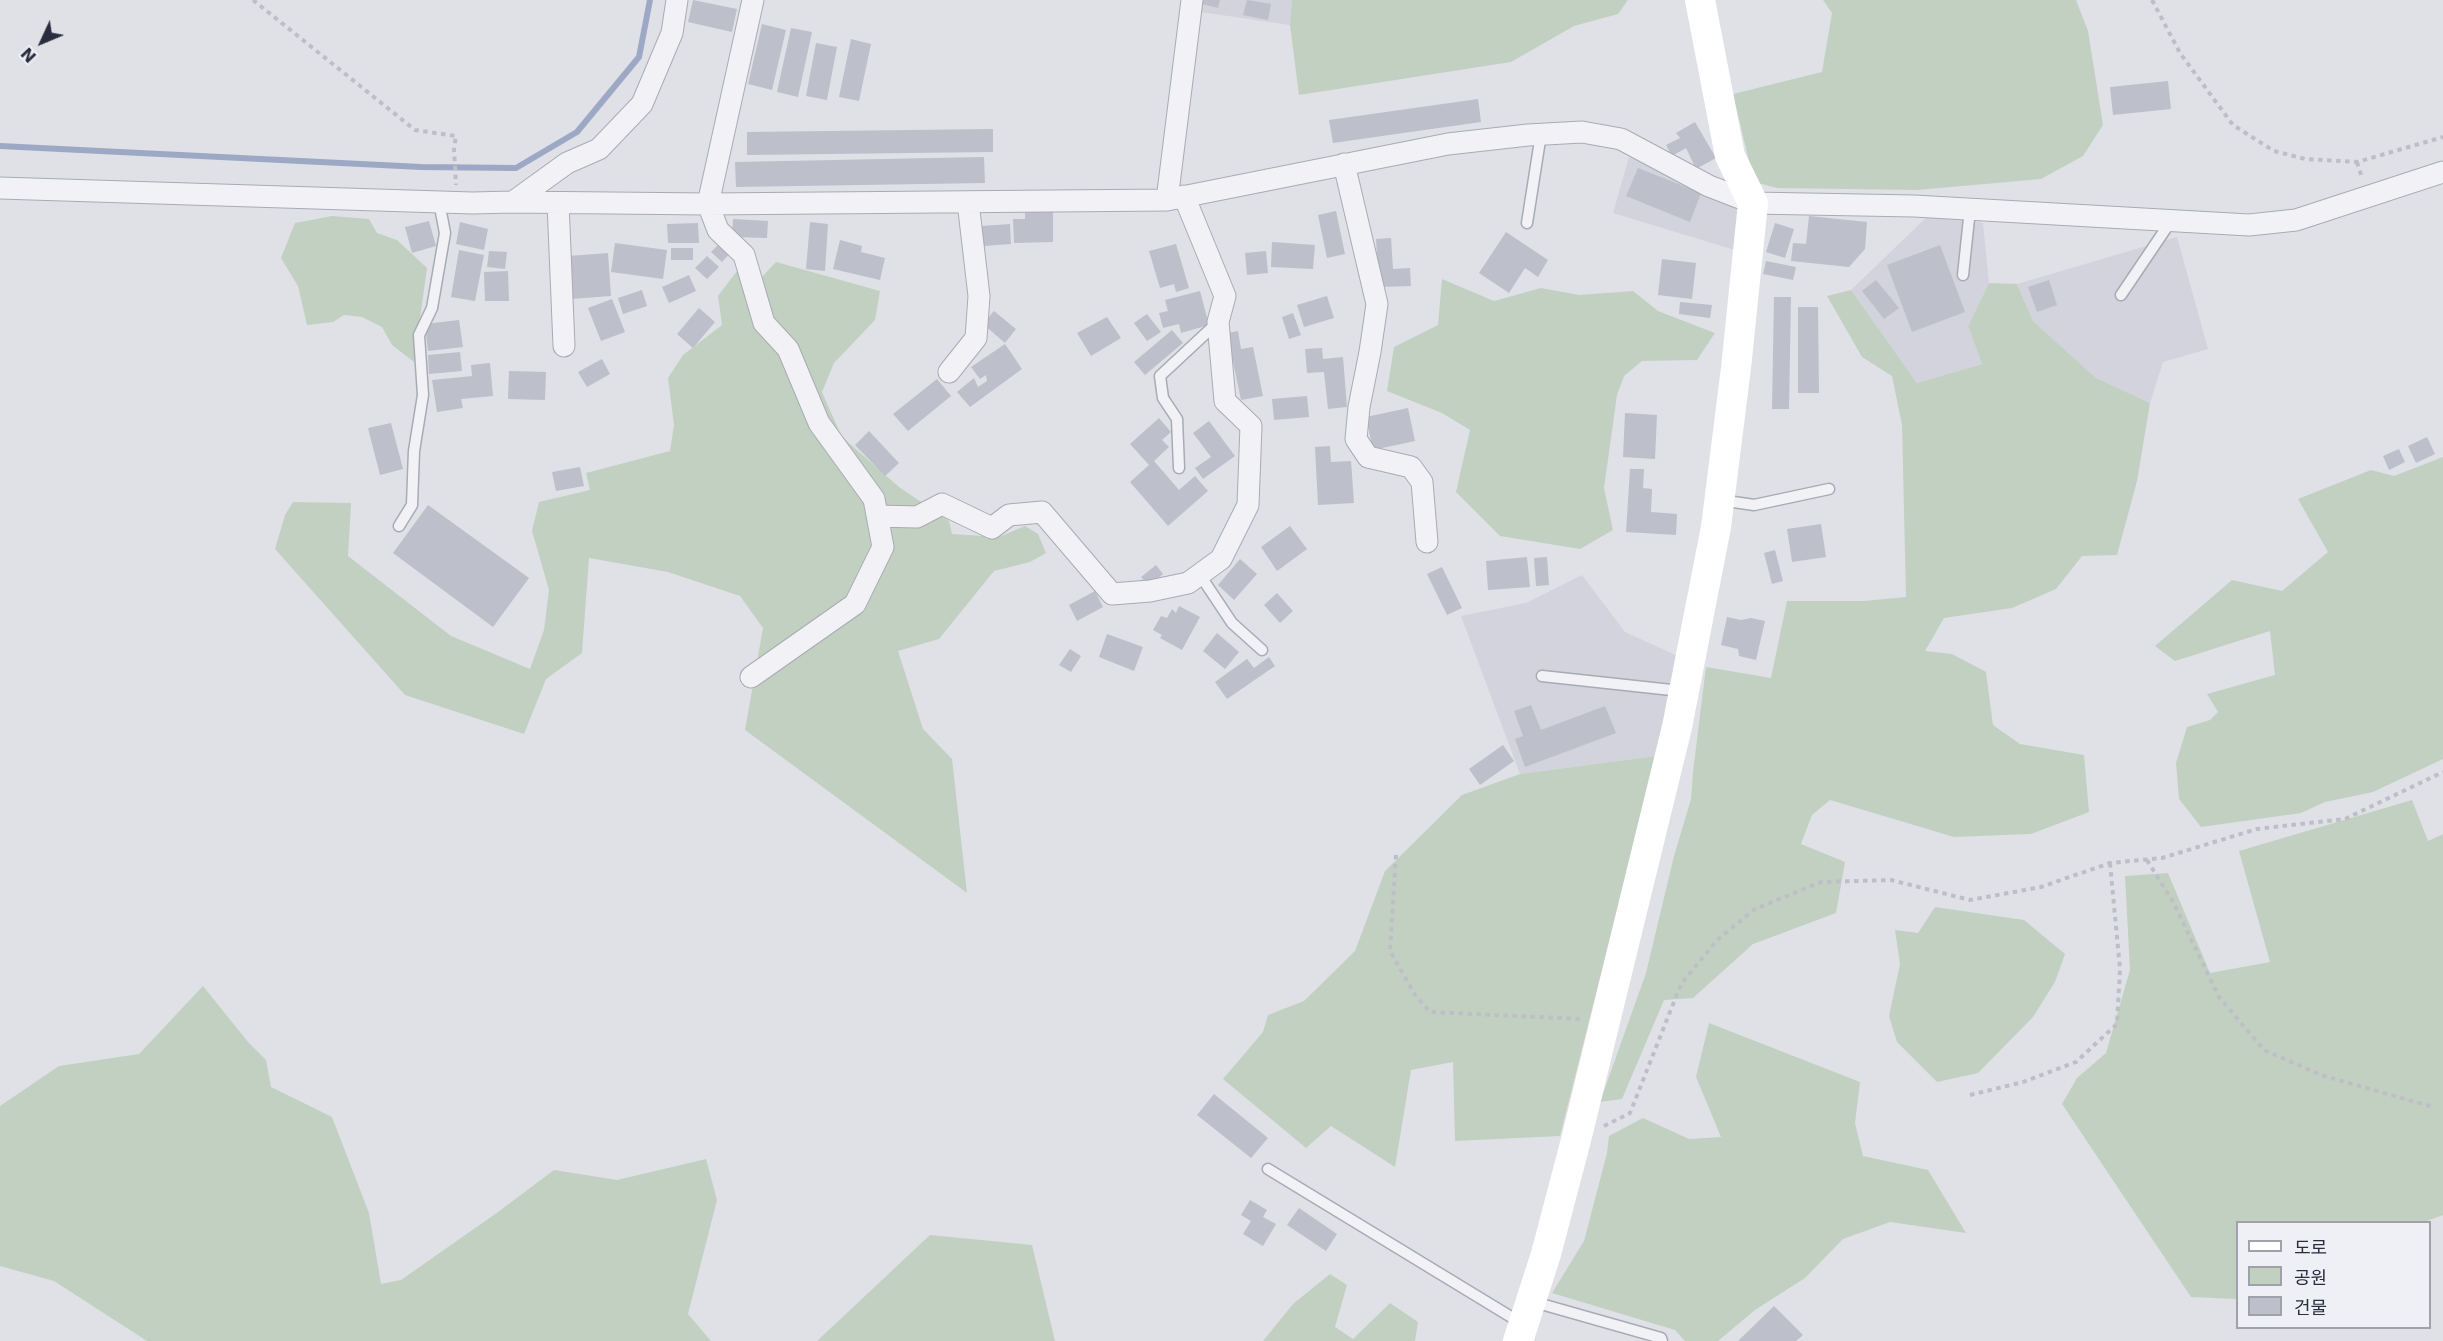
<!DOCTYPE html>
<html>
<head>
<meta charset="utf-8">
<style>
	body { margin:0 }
	#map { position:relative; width:2443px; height:1341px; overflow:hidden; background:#dfe1e7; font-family:"DejaVu Sans","Noto Sans KR",sans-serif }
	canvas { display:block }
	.legend { position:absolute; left:2236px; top:1221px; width:195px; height:108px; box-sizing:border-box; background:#eef0f5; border:2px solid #9fa2ab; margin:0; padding:8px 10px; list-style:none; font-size:18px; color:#292d3d }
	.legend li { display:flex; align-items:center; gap:12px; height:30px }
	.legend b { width:30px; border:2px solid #9fa2ab }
	.north { position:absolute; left:12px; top:12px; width:60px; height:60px; -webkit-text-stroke:4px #eef0f5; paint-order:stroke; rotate:226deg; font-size:16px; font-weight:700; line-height:24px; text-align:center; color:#292d3d }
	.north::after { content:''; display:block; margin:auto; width:21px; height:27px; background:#292d3d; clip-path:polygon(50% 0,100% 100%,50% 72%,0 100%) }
</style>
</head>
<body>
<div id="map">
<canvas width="2443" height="1341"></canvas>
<ul class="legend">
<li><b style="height:8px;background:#fff"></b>도로</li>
<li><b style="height:16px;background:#c2d0c1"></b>공원</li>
<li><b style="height:16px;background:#bdbfca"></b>건물</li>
</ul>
<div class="north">N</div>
</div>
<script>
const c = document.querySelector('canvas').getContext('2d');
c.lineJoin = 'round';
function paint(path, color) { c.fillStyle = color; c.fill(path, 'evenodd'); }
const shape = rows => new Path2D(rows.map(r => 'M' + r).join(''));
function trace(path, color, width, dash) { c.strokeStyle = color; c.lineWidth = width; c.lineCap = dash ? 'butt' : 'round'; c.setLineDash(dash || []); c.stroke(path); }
paint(shape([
	[1181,0,1292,0,1290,25,1180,9],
	[1629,157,1741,204,1735,250,1613,213],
	[1931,213,1983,223,1989,283,1968,326,1982,364,1917,383,1851,290],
	[2177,237,2208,349,2163,362,2150,403,2096,378,2033,321,2017,284],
	[1582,575,1625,632,1680,657,1656,756,1520,774,1461,616,1526,603]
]), '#d2d3dc');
paint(shape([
	[1292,0,1628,0,1618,14,1574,26,1511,62,1299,95,1290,25],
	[1823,0,2076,0,2088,31,2103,125,2083,156,2041,179,1917,190,1777,188,1754,182,1733,94,1822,72,1832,13],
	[332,216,369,219,377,233,397,240,427,268,414,362,392,345,382,327,362,317,344,315,333,322,307,325,298,286,281,258,295,223],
	[776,262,880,291,875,320,834,363,822,392,841,435,849,443,899,487,949,521,952,534,999,537,1025,526,1038,534,1046,553,1030,562,994,571,939,639,898,651,923,729,952,759,967,893,745,730,763,628,740,596,668,572,589,558,582,653,546,679,524,734,405,695,275,549,285,515,293,502,351,503,348,556,451,636,530,669,544,630,549,590,532,531,539,502,590,490,586,473,670,451,674,425,668,378,683,355,722,325,718,296,740,267,762,277],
	[1442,279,1494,301,1541,288,1579,295,1633,291,1658,311,1715,333,1697,360,1642,361,1624,376,1617,395,1604,488,1613,530,1580,549,1500,536,1456,492,1470,430,1442,413,1387,391,1394,347,1438,325],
	[1989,283,2017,284,2033,321,2096,378,2150,403,2137,481,2117,555,2082,556,2056,589,2012,608,1944,618,1925,651,1952,654,1986,672,1993,725,2020,744,2084,755,2089,812,2031,834,1954,837,1830,800,1812,815,1801,844,1845,862,1836,913,1753,944,1693,998,1664,1000,1622,1099,1600,1102,1646,973,1674,856,1691,799,1693,772,1706,667,1771,678,1787,601,1864,601,1906,597,1902,425,1892,376,1862,357,1827,296,1851,290,1917,383,1982,364,1968,326],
	[2443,457,2443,759,2373,792,2325,802,2301,813,2201,827,2179,799,2176,763,2187,727,2210,720,2218,712,2207,694,2275,675,2270,631,2175,661,2155,646,2232,580,2282,591,2328,552,2298,499,2371,470,2394,476],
	[1656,756,1560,1136,1455,1141,1453,1062,1411,1070,1395,1167,1331,1126,1306,1148,1223,1079,1263,1032,1268,1015,1304,1001,1355,951,1385,871,1462,795,1520,774],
	[2412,800,2428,841,2443,834,2443,1215,2424,1222,2238,1222,2237,1299,2191,1297,2062,1104,2077,1078,2106,1053,2130,970,2125,876,2168,873,2210,973,2270,962,2239,851],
	[1935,907,2024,920,2065,954,2055,982,2033,1017,1978,1073,1937,1082,1897,1042,1889,1016,1900,964,1895,930,1918,933],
	[203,986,248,1042,266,1060,271,1087,332,1117,369,1213,381,1284,401,1280,498,1212,554,1170,617,1180,706,1159,717,1200,688,1314,711,1341,147,1341,54,1281,0,1266,0,1106,59,1066,139,1054],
	[1709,1023,1860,1082,1855,1123,1863,1156,1928,1170,1966,1233,1890,1222,1843,1239,1805,1278,1755,1310,1718,1341,1685,1341,1675,1330,1552,1293,1584,1241,1607,1153,1609,1136,1643,1118,1689,1139,1721,1137,1696,1077],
	[930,1235,1032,1245,1055,1341,817,1341],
	[1330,1274,1347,1285,1335,1327,1353,1339,1390,1303,1418,1322,1415,1341,1263,1341,1293,1304]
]), '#c2d0c1');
trace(shape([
	[0,146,421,167,516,168,577,132,639,57,650,0]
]), '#9da8c5', 6);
paint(shape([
	[693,0,737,9,732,32,688,22],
	[1203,0,1220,0,1218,8,1202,4],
	[1247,0,1271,4,1268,20,1243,15],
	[762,24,786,30,772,90,748,84],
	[791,28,812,32,798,97,777,92],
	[851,39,871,44,859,101,839,97],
	[816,43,837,47,827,100,806,96],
	[2168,81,2171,109,2113,115,2110,87],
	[1478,99,1481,122,1333,143,1329,120],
	[1695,122,1716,158,1696,169,1686,148,1672,156,1666,145,1680,138,1676,133],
	[993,129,993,152,747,155,747,132],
	[984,157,985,183,736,187,735,162],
	[1638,168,1701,193,1690,222,1626,196],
	[1025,210,1053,210,1053,242,1014,243,1013,219,1025,219],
	[1336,211,1345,254,1327,258,1318,215],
	[1809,216,1867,222,1865,249,1849,267,1791,261,1793,243,1806,244],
	[733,219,768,221,767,238,732,237],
	[429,221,436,246,412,253,405,227],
	[460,222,488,229,484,250,456,244],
	[810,222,828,224,825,271,806,269],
	[698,223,699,243,668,243,667,224],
	[1775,223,1794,229,1785,258,1766,252],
	[1010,224,1011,244,984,246,982,226],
	[1506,232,1548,260,1538,277,1525,268,1509,293,1479,273],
	[1391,238,1393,269,1410,268,1411,286,1379,287,1376,239],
	[724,239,734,249,722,262,711,252],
	[840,240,862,246,861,252,885,258,880,280,833,269],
	[1272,242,1315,245,1313,269,1271,267],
	[615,243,667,250,663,279,611,272],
	[1176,244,1189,288,1176,292,1174,284,1160,288,1149,251],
	[1940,245,1965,312,1912,332,1887,265],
	[671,248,693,248,693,260,671,260],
	[459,250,484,255,475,301,451,297],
	[489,251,507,252,505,269,487,267],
	[1266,251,1268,273,1247,275,1245,253],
	[608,253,611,296,571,299,568,256],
	[707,256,719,267,707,279,695,268],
	[1662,259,1696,263,1692,299,1658,295],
	[1766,261,1796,267,1793,280,1763,274],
	[508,271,509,301,485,301,484,272],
	[689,275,696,291,669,303,662,287],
	[1876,280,1899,308,1884,319,1862,291],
	[2049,280,2057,305,2037,312,2028,287],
	[642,290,647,306,623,314,618,298],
	[1200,291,1209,325,1181,333,1179,324,1163,328,1159,313,1168,311,1165,300],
	[1327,296,1334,318,1304,327,1297,305],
	[1774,297,1791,297,1789,409,1772,409],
	[612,299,625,332,601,341,588,308],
	[1680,302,1712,305,1710,318,1679,314],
	[1798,307,1818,307,1819,393,1798,393],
	[699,308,715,322,693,348,677,334],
	[994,311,1016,329,1005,343,983,324],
	[1293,313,1301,335,1289,339,1282,317],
	[1147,314,1161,332,1147,341,1134,323],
	[1107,317,1121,338,1091,356,1077,333],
	[459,320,463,347,428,351,425,324],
	[1172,330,1183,343,1145,375,1134,362],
	[1238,331,1241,349,1253,347,1263,396,1241,400,1227,333],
	[1005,344,1022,369,970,407,957,392,974,378,978,387,987,381,986,375,980,379,971,367],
	[1322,348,1323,359,1343,357,1347,407,1328,409,1324,372,1307,373,1305,349],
	[460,352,462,371,429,374,428,355],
	[602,359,610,374,587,387,578,372],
	[490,363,493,396,461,399,463,408,437,412,432,380,472,376,471,365],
	[509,371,546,372,545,400,508,399],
	[937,379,951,396,908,431,893,414],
	[1307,396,1309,417,1274,420,1272,399],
	[1408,408,1415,441,1373,450,1366,417],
	[1625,413,1657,415,1655,459,1623,457],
	[1159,418,1171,432,1162,440,1169,447,1154,461,1179,490,1195,476,1208,491,1168,526,1130,482,1149,465,1130,444],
	[1209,421,1235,456,1203,479,1195,468,1211,457,1193,433],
	[391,423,403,469,380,475,368,428],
	[869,431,899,463,885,476,855,445],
	[2427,437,2435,454,2416,463,2408,446],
	[1330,446,1331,462,1351,461,1354,503,1318,505,1315,447],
	[2399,449,2405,462,2389,470,2383,456],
	[580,467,584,486,556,491,552,472],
	[1630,469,1644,469,1643,488,1652,489,1651,512,1677,514,1676,535,1626,532],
	[428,505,529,578,493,627,393,553],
	[1821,524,1826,557,1792,562,1787,529],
	[1290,526,1307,549,1277,571,1261,547],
	[1775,550,1783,581,1772,584,1764,553],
	[1527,557,1530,587,1488,590,1486,561],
	[1547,557,1549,585,1536,586,1534,558],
	[1240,559,1257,574,1234,600,1218,585],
	[1156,565,1163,574,1149,586,1141,577],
	[1442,567,1462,608,1447,615,1427,574],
	[1095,591,1103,607,1077,621,1069,605],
	[1277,593,1293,611,1280,623,1264,605],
	[1179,606,1200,617,1182,650,1160,638,1162,635,1153,630,1161,616,1167,618,1172,609,1176,613],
	[1727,617,1741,620,1751,618,1765,621,1756,660,1739,656,1738,649,1721,645],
	[1217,633,1239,652,1225,669,1203,651],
	[1107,634,1143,647,1134,671,1099,657],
	[1070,649,1081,656,1071,672,1059,665],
	[1269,657,1275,666,1227,699,1215,682,1247,659,1254,668],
	[1531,705,1541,730,1605,706,1616,733,1525,767,1515,739,1523,736,1514,711],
	[1503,745,1514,761,1480,785,1469,769],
	[1214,1094,1268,1138,1251,1158,1197,1115],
	[1250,1200,1267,1210,1263,1217,1276,1224,1263,1246,1243,1234,1251,1221,1241,1215],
	[1299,1208,1337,1234,1326,1251,1287,1225],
	[1774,1306,1803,1335,1796,1341,1738,1341]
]), '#bdbfca');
const lane = shape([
	[1527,223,1541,134],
	[1963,275,1970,209],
	[2121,295,2171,221],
	[1179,468,1177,419,1163,398,1160,376,1218,322],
	[1720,500,1754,505,1829,489],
	[399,526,412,505,414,451,423,395,419,335,432,308,445,233,439,202],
	[1200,575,1232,623,1262,650],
	[1542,676,1681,691],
	[1268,1169,1521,1323],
	[1534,1302,1661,1338,1662,1341]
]);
const street = shape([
	[1344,164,1377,304,1370,352,1359,407,1356,439,1368,457,1411,467,1422,482,1427,542],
	[0,188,472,203,513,202,567,163,599,149,642,104,672,33,677,0],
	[1167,200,1192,0],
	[513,202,708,204,1167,200,1448,144,1528,135,1582,132,1621,139,1709,186,1753,203,1914,206,2249,225,2296,220,2443,172],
	[558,203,564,346],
	[949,372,976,338,979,296,968,202],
	[877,516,917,517,942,504,992,528,1009,515,1042,512,1112,594,1150,591,1188,583,1221,559,1248,505,1251,426,1225,401,1218,322,1225,296,1184,196],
	[751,677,855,604,883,547,874,499,819,423,788,349,764,323,744,255,718,230,708,204,753,0]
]);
trace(lane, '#a8abb4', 13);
trace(street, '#a8abb4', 23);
trace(shape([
	[253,0,415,130,456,136,454,149,456,185],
	[2152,0,2180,53,2233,125,2274,151,2305,159,2357,162,2443,137],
	[2357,162,2362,178],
	[1396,855,1390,951,1415,995,1430,1012,1581,1019],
	[2147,860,2173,902,2219,997,2264,1050,2321,1075,2433,1107],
	[1970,1095,2023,1082,2076,1062,2117,1024,2120,969,2110,863],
	[1604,1126,1630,1113,1681,984,1717,940,1755,909,1821,882,1891,880,1970,900,2041,887,2110,863,2162,858,2257,829,2345,819,2443,772]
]), '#bebfc6', 4, [4.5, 4.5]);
trace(lane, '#f2f2f6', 10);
trace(street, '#f2f2f6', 21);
trace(shape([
	[1518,1341,1546,1254,1576,1140,1677,727,1716,527,1736,368,1753,203,1730,156,1700,0]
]), '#fff', 30);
</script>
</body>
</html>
